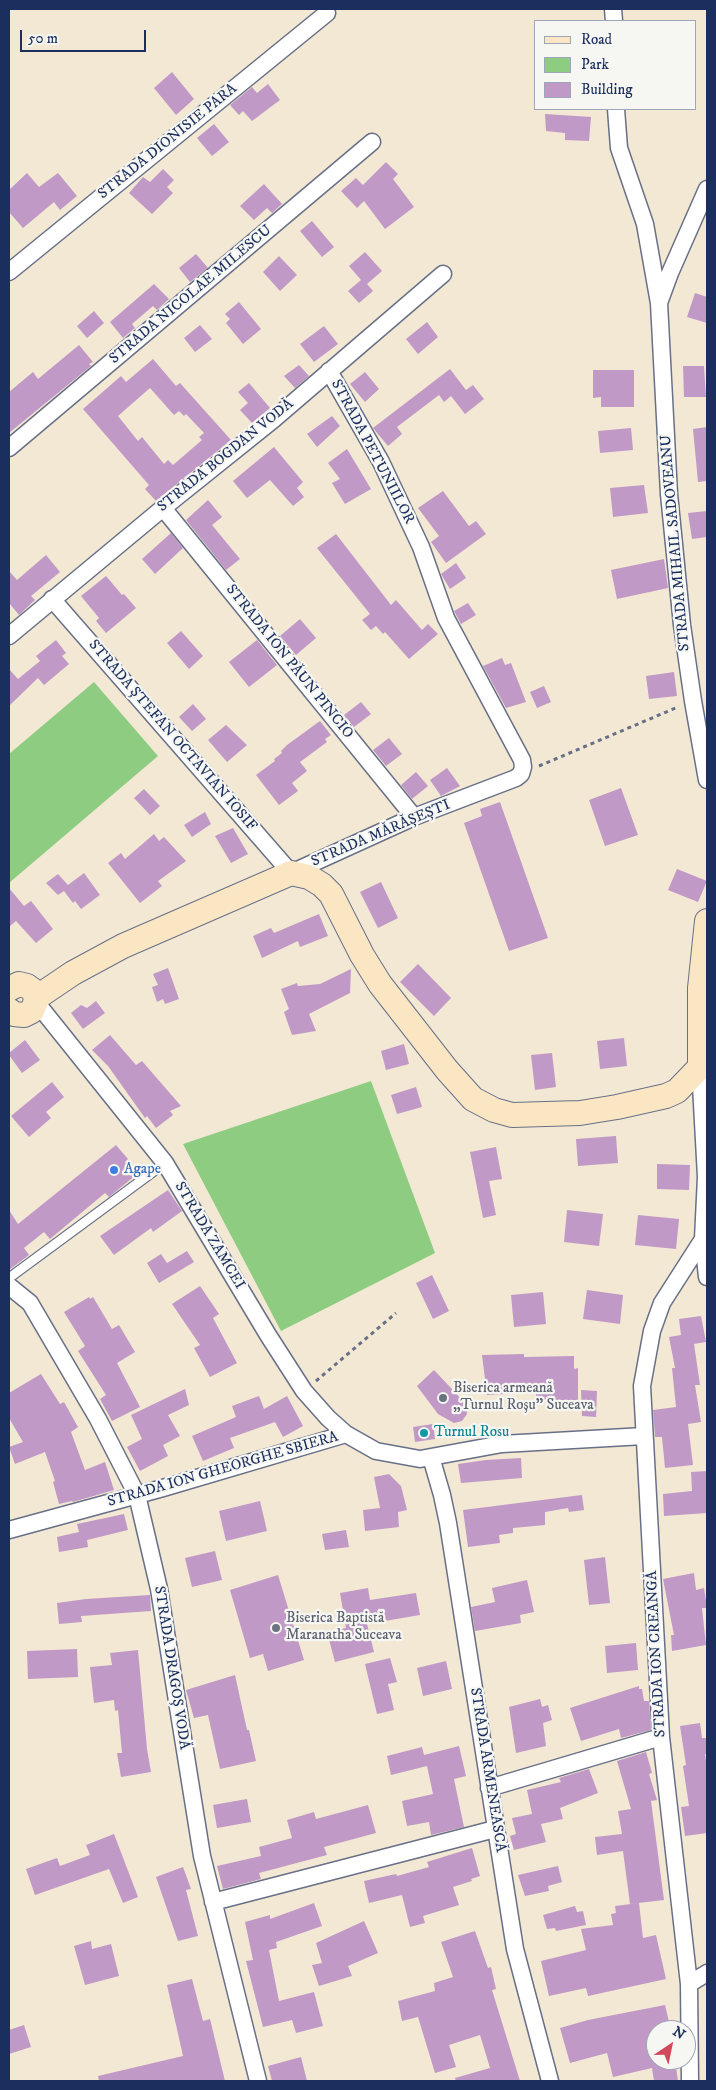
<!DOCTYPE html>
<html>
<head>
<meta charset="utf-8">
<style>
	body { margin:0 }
	#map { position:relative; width:716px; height:2090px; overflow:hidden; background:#f3e8d4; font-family:"IM FELL DW Pica",serif }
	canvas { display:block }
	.frame { position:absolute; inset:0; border:10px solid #1b2f5e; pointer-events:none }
	.legend { position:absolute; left:534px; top:20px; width:162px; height:90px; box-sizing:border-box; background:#f6f6f2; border:1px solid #9ea6b7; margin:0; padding:6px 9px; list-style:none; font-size:15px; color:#1b2f5e }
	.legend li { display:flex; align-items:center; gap:10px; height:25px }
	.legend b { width:25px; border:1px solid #9ea6b7 }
	.north { position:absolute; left:646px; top:2020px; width:50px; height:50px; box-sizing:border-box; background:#f6f6f2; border:1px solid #9ea6b7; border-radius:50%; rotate:34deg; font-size:14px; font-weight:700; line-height:20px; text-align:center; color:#1b2f5e }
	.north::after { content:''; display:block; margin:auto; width:18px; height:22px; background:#d1495b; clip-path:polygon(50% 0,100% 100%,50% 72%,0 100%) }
	.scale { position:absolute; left:20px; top:30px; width:126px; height:22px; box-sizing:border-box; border:2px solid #1b2f5e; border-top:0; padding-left:6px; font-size:15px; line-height:18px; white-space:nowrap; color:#1b2f5e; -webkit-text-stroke:4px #f6f6f2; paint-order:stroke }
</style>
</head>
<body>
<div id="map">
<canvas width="716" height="2090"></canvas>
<div class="frame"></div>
<ul class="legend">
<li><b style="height:6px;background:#fbe6c4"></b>Road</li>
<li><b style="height:14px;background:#8ecc82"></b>Park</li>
<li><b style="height:14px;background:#c099c6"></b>Building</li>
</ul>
<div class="north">N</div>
<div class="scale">50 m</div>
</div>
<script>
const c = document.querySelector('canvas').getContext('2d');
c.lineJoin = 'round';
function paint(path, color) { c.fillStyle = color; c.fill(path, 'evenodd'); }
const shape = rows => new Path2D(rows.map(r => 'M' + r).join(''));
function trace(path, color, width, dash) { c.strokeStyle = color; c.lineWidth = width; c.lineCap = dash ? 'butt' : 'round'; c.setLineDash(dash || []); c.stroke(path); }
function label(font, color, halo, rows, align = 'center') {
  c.font = font + ' "IM FELL DW Pica",serif'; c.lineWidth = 4.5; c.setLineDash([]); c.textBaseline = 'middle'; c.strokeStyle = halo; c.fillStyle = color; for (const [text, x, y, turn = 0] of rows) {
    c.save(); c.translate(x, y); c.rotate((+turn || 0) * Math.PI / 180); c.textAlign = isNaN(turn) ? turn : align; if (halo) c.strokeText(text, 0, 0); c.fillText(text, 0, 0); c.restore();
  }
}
paint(shape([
	[94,682,158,756,9,883,9,754],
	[371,1081,435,1253,281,1331,183,1144]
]), '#8ecc82');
paint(shape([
	[172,72,194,99,176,115,154,88],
	[268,84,280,100,252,121,243,111,239,115,230,105,252,87,257,93],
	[545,114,591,117,589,141,565,140,565,133,546,131],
	[214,124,229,142,212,156,197,138],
	[386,162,398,174,393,179,414,207,385,229,364,201,357,208,341,191,356,178,363,185],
	[163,169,174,180,167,187,173,193,152,214,129,193,143,177,150,182],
	[27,173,39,187,58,173,77,196,60,210,54,202,23,228,9,212,9,190],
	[264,184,282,204,272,213,267,208,254,220,240,206],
	[312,221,334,247,322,257,300,231],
	[365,252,382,271,367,284,373,291,359,303,348,291,361,280,349,266],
	[196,254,208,268,190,282,179,268],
	[279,256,297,275,280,291,263,272],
	[154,284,169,299,157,310,153,306,132,324,135,328,123,338,110,322],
	[695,293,707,297,707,323,687,317],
	[239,302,261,329,243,344,226,323,230,319,225,314],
	[94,311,104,323,87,338,77,326],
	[427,322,438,337,418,354,406,339],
	[200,325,212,339,195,352,184,338],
	[324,326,338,344,314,362,300,344],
	[79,345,93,362,89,364,91,366,9,433,9,392,33,372,38,379],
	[153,359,176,386,180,383,231,440,156,501,145,489,149,485,83,409,121,376,126,382],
	[150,388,174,415,179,411,184,416,186,414,204,433,199,437,202,440,173,465,168,460,164,464,142,437,138,441,118,416],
	[299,365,309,376,295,388,284,376],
	[683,366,704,366,706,397,684,397],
	[450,369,466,390,473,385,484,399,465,414,451,396,444,402,439,395,397,427,402,434,388,446,373,428],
	[593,370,634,370,634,407,601,407,601,397,593,398],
	[365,372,379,389,365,402,350,384],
	[249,383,270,408,252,423,240,410,248,403,238,392],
	[332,416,340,426,317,447,307,434],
	[707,427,707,481,698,482,693,429],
	[631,428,633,450,600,453,598,431],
	[274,447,303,482,297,488,304,497,293,506,270,480,247,498,233,481],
	[347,449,371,489,345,504,332,483,340,479,328,463],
	[644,485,648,513,613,517,610,488],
	[443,491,469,526,476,521,486,534,446,563,431,542,439,536,418,508],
	[208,500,222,517,212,525,240,559,226,570,186,520],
	[707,511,707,537,692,539,688,513],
	[171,533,183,548,155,574,142,559],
	[336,534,391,605,396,600,422,630,428,624,438,634,409,659,385,632,383,634,376,626,371,630,362,620,370,614,317,548],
	[46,555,60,572,31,596,35,600,19,615,9,603,9,571,17,580],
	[664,559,668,588,617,599,611,570],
	[456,563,466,578,450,589,441,574],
	[106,576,122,595,124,594,136,608,106,633,96,621,99,618,81,596],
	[468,603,476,615,461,624,454,611],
	[300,619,316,638,296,655,280,636],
	[181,631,203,656,189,669,167,643],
	[56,640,66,653,62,656,69,664,44,685,38,678,9,706,9,669,18,679,40,661,36,656],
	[257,640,277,665,249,687,229,662],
	[502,658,505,665,511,663,526,702,506,708,483,666],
	[674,672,677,696,649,699,646,676],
	[544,686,551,702,537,708,530,692],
	[361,702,371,714,354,727,344,715],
	[193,704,206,719,192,731,179,717],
	[320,721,331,735,325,739,327,742,300,762,307,771,292,783,298,791,279,805,256,775,275,761,274,759,282,753,281,751,287,745],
	[226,725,247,745,227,762,208,740],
	[389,738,402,754,386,766,373,750],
	[447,768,460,786,441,796,430,780],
	[416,772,428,786,412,799,401,785],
	[621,788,638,835,605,846,589,800],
	[144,789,160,806,150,815,134,798],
	[500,802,548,938,509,951,464,823,482,816,480,809],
	[205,812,211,824,192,837,184,825],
	[233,828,248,854,231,863,215,836],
	[154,834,159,841,164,837,186,861,158,881,162,886,140,903,108,863,121,853,125,859],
	[677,869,707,881,698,902,668,890],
	[84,873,100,895,81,909,75,901,73,903,64,891,58,895,46,883,58,874,68,885],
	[381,882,398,918,378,928,360,892],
	[9,888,24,906,31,901,53,929,36,943,16,921,9,927],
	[319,914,328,936,300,947,298,941,262,958,253,936,271,928,274,933],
	[418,964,451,998,434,1016,400,982],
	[168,968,179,999,165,1004,163,999,157,1002,152,987,158,985,153,974],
	[351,969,350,993,309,1014,316,1031,292,1035,284,1012,289,1009,281,989,297,983,298,986,320,984],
	[96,1001,105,1013,83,1029,71,1013,81,1005,87,1008],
	[110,1035,136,1065,142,1061,181,1106,170,1111,173,1115,156,1128,147,1116,145,1118,108,1066,92,1050],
	[624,1038,627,1066,600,1069,597,1041],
	[25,1040,40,1060,22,1073,9,1055,9,1053],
	[404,1044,409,1064,386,1070,381,1051],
	[552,1053,556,1087,535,1090,531,1055],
	[52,1082,64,1097,46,1112,51,1118,29,1137,11,1116],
	[416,1087,422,1107,397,1114,391,1095],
	[616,1136,618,1163,578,1166,576,1139],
	[116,1145,128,1159,125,1162,136,1175,109,1197,105,1193,50,1239,44,1232,24,1248,29,1255,9,1270,9,1210,18,1224],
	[496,1147,502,1179,489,1181,496,1215,483,1218,470,1152],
	[657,1164,690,1165,689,1190,657,1189],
	[168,1190,182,1211,153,1232,151,1228,114,1255,100,1236],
	[567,1210,603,1214,599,1246,564,1242],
	[638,1215,679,1219,676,1249,635,1245],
	[187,1251,194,1262,159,1283,147,1263,161,1254,167,1263],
	[432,1275,449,1311,433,1319,416,1283],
	[200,1286,219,1314,213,1318,237,1363,210,1377,194,1348,200,1345,172,1304],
	[587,1290,623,1295,620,1324,583,1319],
	[543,1292,546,1324,514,1327,511,1295],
	[89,1297,90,1299,93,1297,112,1329,119,1325,135,1352,117,1363,140,1407,112,1421,100,1399,106,1395,78,1351,85,1346,64,1312],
	[701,1316,706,1342,694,1344,700,1385,695,1385,701,1422,688,1424,693,1465,665,1468,662,1437,655,1437,653,1410,676,1407,672,1368,675,1368,669,1337,681,1335,679,1319],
	[524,1354,524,1357,574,1356,574,1369,578,1368,578,1400,536,1400,536,1392,487,1395,482,1355],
	[434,1370,466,1404,467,1414,462,1421,454,1423,438,1414,417,1386],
	[41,1374,60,1404,64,1402,78,1427,71,1432,85,1470,105,1462,114,1490,73,1502,72,1501,59,1504,53,1482,55,1481,45,1452,15,1464,9,1447,23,1442,9,1418,9,1393],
	[185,1389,189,1405,168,1415,180,1436,163,1445,168,1456,140,1471,127,1447,142,1439,131,1415],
	[581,1390,597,1391,596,1417,582,1416],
	[259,1396,264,1409,287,1396,303,1426,283,1437,275,1422,230,1438,234,1448,203,1461,192,1436,236,1417,232,1406],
	[433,1424,435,1439,415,1442,413,1427],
	[521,1458,522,1478,461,1483,458,1464,486,1460],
	[707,1471,707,1513,664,1516,663,1494,692,1491,691,1472],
	[389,1474,401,1486,407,1510,398,1512,399,1527,365,1531,363,1510,380,1508,374,1477],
	[582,1495,584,1510,569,1512,568,1508,545,1512,545,1525,513,1528,513,1533,499,1535,500,1543,468,1547,463,1510],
	[260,1501,267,1531,226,1541,219,1511],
	[124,1514,128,1530,87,1540,88,1547,59,1552,57,1537,79,1532,77,1524],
	[346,1530,349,1547,325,1550,322,1534],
	[215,1551,222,1580,192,1587,185,1558],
	[605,1557,610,1603,589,1605,584,1560],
	[694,1573,696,1590,704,1588,707,1608,702,1608,706,1645,672,1651,671,1635,674,1635,663,1579],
	[278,1575,304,1660,268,1671,263,1654,250,1658,230,1590],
	[527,1580,534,1612,520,1615,521,1623,475,1631,471,1607,495,1602,492,1588],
	[368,1588,370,1600,416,1593,420,1615,367,1624,374,1652,335,1662,327,1632,346,1628,340,1593],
	[150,1595,151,1611,81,1616,82,1622,59,1624,57,1603,86,1599],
	[636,1643,638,1670,607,1673,605,1646],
	[77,1649,78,1677,28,1679,27,1651],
	[138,1650,147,1749,151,1772,121,1777,117,1753,122,1753,118,1710,115,1711,114,1700,94,1703,90,1667,112,1665,110,1653],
	[390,1658,397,1682,388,1684,394,1710,377,1714,365,1664],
	[446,1661,452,1689,423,1696,417,1668],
	[235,1675,247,1730,249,1730,256,1761,220,1769,208,1715,194,1718,186,1690],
	[639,1686,639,1689,642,1689,644,1701,649,1701,651,1730,621,1738,619,1729,581,1741,570,1708],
	[540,1699,542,1707,548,1705,552,1720,543,1723,546,1746,516,1753,509,1707],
	[700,1723,702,1738,707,1738,707,1754,705,1754,707,1768,707,1833,685,1836,681,1807,689,1806,683,1766,686,1765,680,1726],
	[459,1746,466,1776,454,1779,464,1827,431,1835,429,1822,407,1826,402,1801,433,1794,427,1766,391,1775,387,1756,422,1747,424,1755],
	[646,1752,652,1773,649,1774,657,1800,651,1801,664,1900,630,1904,623,1851,597,1855,595,1837,622,1834,618,1811,631,1809,617,1761],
	[589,1769,598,1793,560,1808,563,1819,541,1824,546,1842,514,1850,510,1836,516,1834,512,1818,532,1814,527,1790,561,1782,559,1778],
	[247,1799,251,1822,217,1828,213,1805],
	[368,1805,376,1833,324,1847,327,1855,259,1873,261,1879,223,1889,217,1866,261,1856,259,1847,292,1838,287,1820,314,1812,316,1819],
	[114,1834,138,1897,123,1903,109,1869,35,1895,26,1869,57,1858,60,1866,90,1855,86,1845],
	[472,1848,480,1876,471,1879,472,1881,453,1887,459,1905,423,1916,425,1923,410,1927,402,1895,369,1903,364,1881,396,1874,397,1876,429,1867,427,1862],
	[558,1866,562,1882,548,1886,549,1891,525,1896,518,1875],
	[183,1867,191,1889,186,1890,198,1936,178,1941,156,1877],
	[314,1903,322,1926,276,1942,277,1948,269,1950,279,2001,314,1992,323,2026,296,2033,292,2020,263,2027,246,1961,253,1960,245,1922,270,1915,270,1919],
	[639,1903,643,1938,656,1935,666,1979,588,1996,586,1988,549,1996,541,1961,586,1950,581,1929,613,1925,611,1914,616,1913,615,1906],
	[575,1906,577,1912,583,1911,586,1925,556,1931,555,1928,547,1929,543,1915],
	[364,1921,378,1953,348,1966,352,1976,319,1986,312,1965,322,1963,316,1943],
	[475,1931,488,1968,491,1967,496,1989,492,1990,520,2081,456,2081,455,2078,490,2068,480,2035,449,2045,456,2067,435,2073,418,2017,402,2021,398,2001,435,1991,434,1983,453,1977,441,1942],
	[91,1941,92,1949,111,1944,119,1976,85,1985,74,1946],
	[192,1979,203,2021,210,2019,225,2081,99,2081,98,2076,183,2056,167,1985],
	[665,2005,671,2030,656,2030,656,2060,675,2060,678,2081,654,2081,652,2068,613,2077,607,2053,570,2063,560,2028,588,2020],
	[24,2025,31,2047,9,2054,9,2030],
	[301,2057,307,2081,272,2081,268,2066]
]), '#c099c6');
const lane = shape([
	[9,1278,165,1163]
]);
const street = shape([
	[613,9,614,21],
	[616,109,619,148,645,224,659,303,669,494,682,625,693,701,707,780],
	[9,272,327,13],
	[659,303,670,273,707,189],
	[9,448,372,142],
	[163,508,414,817],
	[52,599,291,873,414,817,516,778,521,774,523,767,522,760,446,618,421,547,381,462,329,371],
	[9,636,163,508,274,419,443,274],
	[36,1002,165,1163,268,1335,304,1391,328,1418,346,1434],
	[700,1067,706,1177,703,1239,707,1277],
	[9,1286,30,1303,98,1419,137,1495,159,1589,202,1856,258,2081],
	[431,1457,442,1495,448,1523,515,1949,550,2081],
	[9,1530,163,1488,346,1434,376,1451,420,1459,502,1444,644,1436],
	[489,1788,661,1737],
	[213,1902,495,1829],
	[689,1984,707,1973],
	[690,2081,689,1984,661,1737,642,1386,652,1331,662,1303,703,1239]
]);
const secondary = shape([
	[9,989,19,984,27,986,34,991,36,1001,32,1011,24,1015,14,1014,9,1010],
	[36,998,73,973,123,946,291,873,309,877,322,885,331,894,362,955,380,984,447,1070,473,1099,494,1110,512,1115,580,1113,617,1107,666,1096,677,1091,700,1067,700,988,707,921]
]);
trace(lane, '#677087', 11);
trace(street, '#677087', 19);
trace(secondary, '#677087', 26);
trace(shape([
	[539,766,678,707],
	[316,1381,396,1313]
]), '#677087', 3, [4, 4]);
trace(lane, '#fff', 9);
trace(street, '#fff', 16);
trace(secondary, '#fbe6c4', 24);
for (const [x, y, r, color] of [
	[114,1170,5,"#3f7fe0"],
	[443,1398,5,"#6b7280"],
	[424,1433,5,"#0f9aa8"],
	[276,1628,5,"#6b7280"]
]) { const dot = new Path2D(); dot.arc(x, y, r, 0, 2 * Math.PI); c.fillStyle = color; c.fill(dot); trace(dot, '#f6f6f2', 2); }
label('15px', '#1b2f5e', '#f6f6f2', [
	["STRADA DIONISIE PARA",168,142,-39],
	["STRADA NICOLAE MILESCU",191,295,-40],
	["STRADA PETUNIILOR",372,452,62],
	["STRADA BOGDAN VODĂ",226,456,-39],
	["STRADA MIHAIL SADOVEANU",676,543,-95],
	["STRADA ION PĂUN PINCIO",289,662,51],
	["STRADA ȘTEFAN OCTAVIAN IOSIF",172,736,49],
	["STRADA MĂRĂȘEȘTI",381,834,-23],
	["STRADA ZAMCEI",209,1236,59],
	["STRADA ION GHEORGHE SBIERA",223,1470,-16],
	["STRADA ION CREANGĂ",657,1654,-93],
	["STRADA DRAGOȘ VODĂ",171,1668,81],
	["STRADA ARMENEASCĂ",487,1770,81]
]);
label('15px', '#366cbe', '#f6f6f2', [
	["Agape",124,1170]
], 'left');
label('15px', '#5b616d', '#f6f6f2', [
	["Biserica armeană",453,1389],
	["„Turnul Roșu” Suceava",453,1406],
	["Biserica Baptistă",286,1619],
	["Maranatha Suceava",286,1636]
], 'left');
label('15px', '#0d838f', '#f6f6f2', [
	["Turnul Rosu",434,1433]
], 'left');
</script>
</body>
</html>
